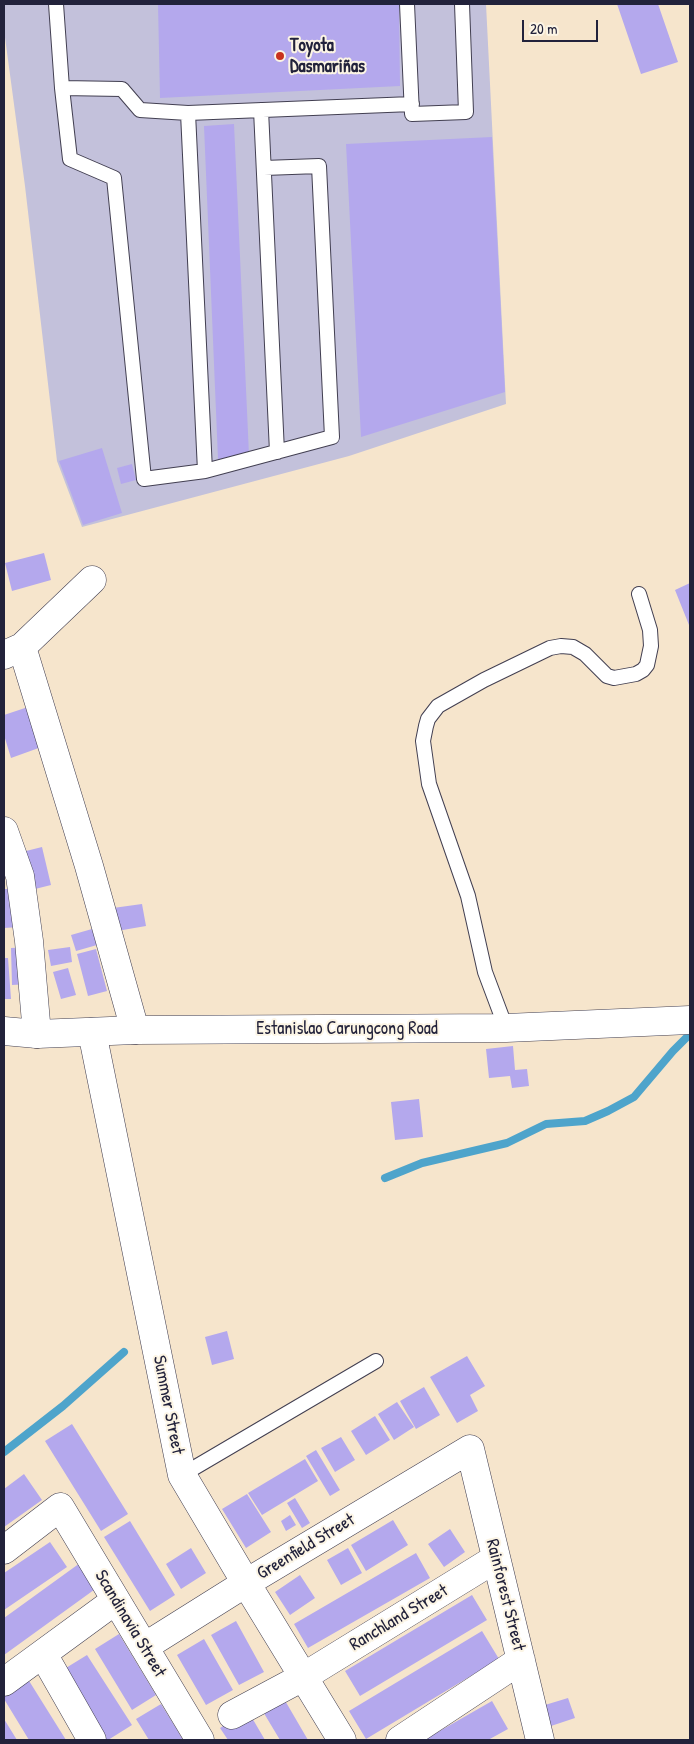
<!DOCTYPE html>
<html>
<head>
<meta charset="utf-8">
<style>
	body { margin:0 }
	#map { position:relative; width:694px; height:1744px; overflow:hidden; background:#f6e5cc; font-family:"Patrick Hand",sans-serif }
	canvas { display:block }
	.frame { position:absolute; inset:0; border:5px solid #22223b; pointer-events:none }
	.scale { position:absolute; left:522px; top:20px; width:76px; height:22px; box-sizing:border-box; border:2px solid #22223b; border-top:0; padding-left:6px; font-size:15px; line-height:18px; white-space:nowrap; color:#22223b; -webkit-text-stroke:4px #fcf5e5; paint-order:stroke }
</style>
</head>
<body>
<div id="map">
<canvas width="694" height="1744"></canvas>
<div class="frame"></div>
<div class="scale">20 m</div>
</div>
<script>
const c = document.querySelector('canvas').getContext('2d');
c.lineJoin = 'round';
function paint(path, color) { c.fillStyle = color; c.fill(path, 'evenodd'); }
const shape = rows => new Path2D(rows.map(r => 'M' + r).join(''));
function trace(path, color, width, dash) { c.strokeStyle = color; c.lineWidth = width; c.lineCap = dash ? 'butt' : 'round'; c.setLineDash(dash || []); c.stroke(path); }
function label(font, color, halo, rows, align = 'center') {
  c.font = font + ' "Patrick Hand",sans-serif'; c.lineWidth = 4; c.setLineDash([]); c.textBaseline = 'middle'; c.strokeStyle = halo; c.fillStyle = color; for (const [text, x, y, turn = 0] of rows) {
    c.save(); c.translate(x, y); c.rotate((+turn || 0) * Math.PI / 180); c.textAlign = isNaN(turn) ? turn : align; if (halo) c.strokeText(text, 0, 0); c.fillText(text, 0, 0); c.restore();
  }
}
paint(shape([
	[4,4,486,4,506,404,349,456,82,527,57,461,25,186,4,30]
]), '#c3c1db');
trace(shape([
	[385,1178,422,1163,507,1143,546,1124,585,1121,608,1111,634,1097,673,1051,690,1034],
	[4,1452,63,1406,124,1352]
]), '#4ea4cb', 8);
paint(shape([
	[158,4,399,4,400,86,160,98],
	[617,4,658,4,678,62,641,74],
	[234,124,249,455,218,459,204,126],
	[492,137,505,392,361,437,346,144],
	[102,448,122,513,83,525,59,461],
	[132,464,136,480,121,484,117,468],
	[44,553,51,580,12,591,5,563],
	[690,583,690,625,689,625,675,590],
	[34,705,47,745,11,758,4,735,4,715],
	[42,847,51,885,27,891,18,853],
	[4,889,16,889,19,927,4,928],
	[142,904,146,926,117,931,113,908],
	[92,929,97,945,76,951,71,935],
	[29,947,30,984,12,985,11,948],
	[70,947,72,962,51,966,48,950],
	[96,949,107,991,88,996,77,954],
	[4,958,8,958,11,999,4,999],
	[68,968,76,995,61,999,53,972],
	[513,1046,515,1070,527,1069,529,1086,512,1088,510,1076,489,1078,486,1049],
	[419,1099,423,1137,395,1140,391,1102],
	[227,1331,234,1359,212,1365,205,1337],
	[467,1356,485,1386,470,1395,478,1411,457,1423,430,1377],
	[424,1387,440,1415,416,1429,400,1401],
	[397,1402,414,1427,394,1440,378,1414],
	[375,1416,390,1440,366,1455,351,1431],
	[72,1424,128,1514,101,1531,45,1441],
	[341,1437,355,1460,335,1472,321,1448],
	[316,1450,340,1490,330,1496,306,1456],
	[305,1459,318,1481,262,1515,248,1493],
	[24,1474,42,1500,4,1527,4,1489],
	[247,1494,271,1532,246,1548,222,1509],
	[295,1498,310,1523,302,1528,287,1503],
	[290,1515,296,1525,286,1531,281,1521],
	[393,1520,408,1545,366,1571,351,1545],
	[130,1521,175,1595,150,1611,104,1537],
	[450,1529,465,1552,444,1567,428,1544],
	[50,1542,67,1567,4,1610,4,1573],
	[191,1548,206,1573,181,1589,166,1564],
	[348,1548,362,1573,341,1585,327,1560],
	[416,1553,430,1578,308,1648,294,1624],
	[80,1563,98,1587,4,1655,4,1618],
	[300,1575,315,1598,290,1615,275,1592],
	[472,1595,487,1620,360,1696,345,1671],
	[236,1621,264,1672,239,1685,211,1635],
	[482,1631,499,1659,366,1739,349,1711],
	[119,1634,156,1695,132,1710,95,1649],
	[204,1639,233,1690,206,1705,177,1655],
	[87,1655,132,1725,108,1740,106,1740,61,1671],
	[26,1676,66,1740,29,1740,4,1699,4,1690],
	[280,1692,308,1740,280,1740,259,1705],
	[568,1698,575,1718,551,1726,545,1705],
	[492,1701,508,1729,488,1740,424,1740],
	[161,1704,176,1728,183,1740,149,1740,136,1719],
	[248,1711,265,1740,228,1740,220,1728],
	[4,1719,17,1740,4,1740]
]), '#b4a8ed');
const lane = shape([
	[56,4,62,88,70,159,114,178,144,479,205,471,332,437,319,166,264,168],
	[407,4,412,114,466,112,462,4],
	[62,88,122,89,140,110,188,113,412,104],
	[261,110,277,452],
	[188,113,205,471],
	[506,1028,485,972,468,896,429,784,423,741,426,726,428,719,438,706,484,680,550,648,561,646,573,647,585,654,607,676,614,678,636,674,643,670,647,665,651,646,650,630,639,594],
	[182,1475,376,1361]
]);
const street = shape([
	[22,647,89,866,135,1030],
	[4,655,22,647,92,580],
	[4,831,20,876,29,941,37,1034],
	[92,1032,182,1475,246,1583,342,1740],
	[4,1550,60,1507,200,1740],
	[144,1647,246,1583,470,1449,540,1740],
	[43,1654,92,1740],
	[4,1682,116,1600],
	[232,1715,303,1677,495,1559],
	[400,1740,521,1660]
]);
const secondary = shape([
	[4,1031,37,1034,135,1030,506,1028,690,1020]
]);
trace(lane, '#423f51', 16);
trace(street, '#423f51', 29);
trace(secondary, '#423f51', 29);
trace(lane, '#fff', 14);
trace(street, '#fff', 28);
trace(secondary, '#fff', 28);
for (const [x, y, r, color] of [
	[280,56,5,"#c8321e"]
]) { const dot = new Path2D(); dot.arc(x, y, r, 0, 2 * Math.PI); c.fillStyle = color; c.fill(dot); trace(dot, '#fcf5e5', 2); }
label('bold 18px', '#22223b', '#fcf5e5', [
	["Toyota",290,46],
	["Dasmariñas",290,67]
], 'left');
label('18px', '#22223b', '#fcf5e5', [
	["Estanislao Carungcong Road",347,1029],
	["Summer Street",168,1405,79],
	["Greenfield Street",306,1547,-31],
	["Rainforest Street",505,1595,76],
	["Ranchland Street",399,1618,-31],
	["Scandinavia Street",130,1624,59]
]);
</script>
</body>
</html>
